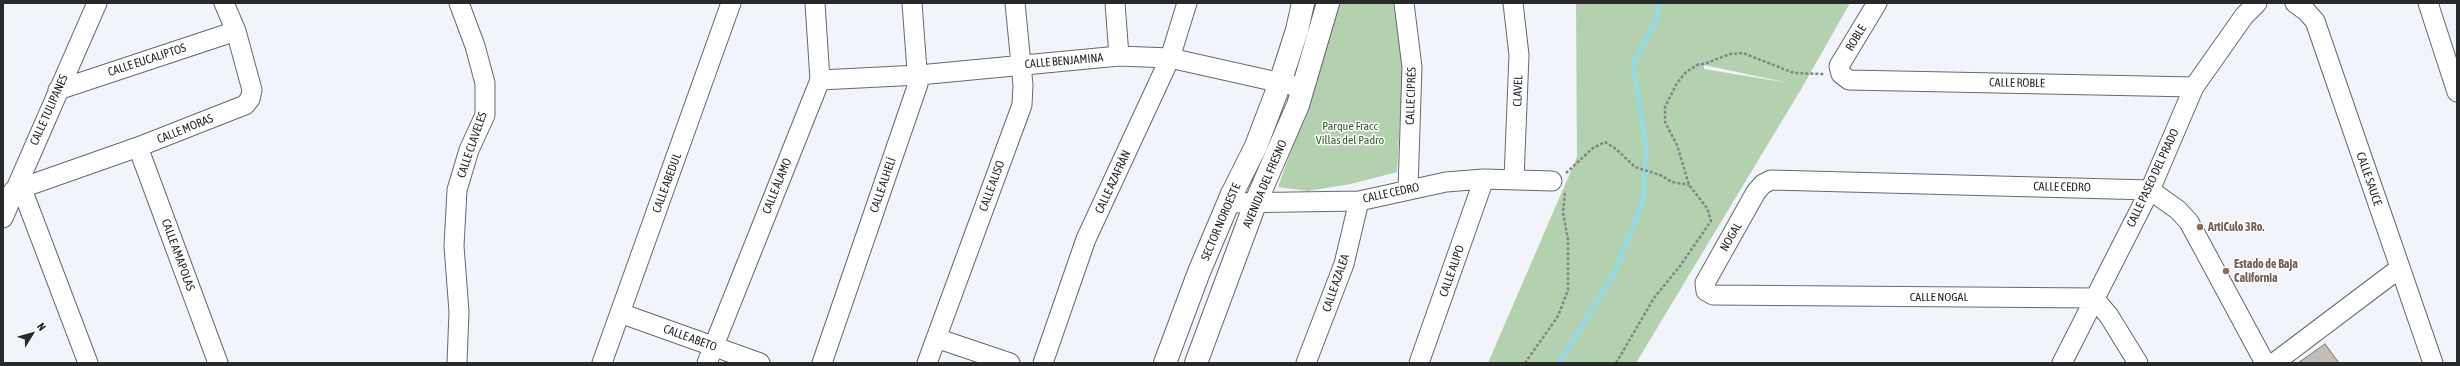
<!DOCTYPE html>
<html>
<head>
<meta charset="utf-8">
<style>
	body { margin:0 }
	#map { position:relative; width:2460px; height:366px; overflow:hidden; background:#f1f4fa; font-family:"Asap Condensed",sans-serif }
	canvas { display:block }
	.frame { position:absolute; inset:0; border:4px solid #27292b; pointer-events:none }
	.north { position:absolute; left:12px; top:314px; width:40px; height:40px; -webkit-text-stroke:3px #fff; paint-order:stroke; rotate:53deg; font-size:11px; font-weight:700; line-height:16px; text-align:center; color:#27292b }
	.north::after { content:''; display:block; margin:auto; width:14px; height:18px; background:#27292b; clip-path:polygon(50% 0,100% 100%,50% 72%,0 100%) }
</style>
</head>
<body>
<div id="map">
<canvas width="2460" height="366"></canvas>
<div class="frame"></div>
<div class="north">N</div>
</div>
<script>
const c = document.querySelector('canvas').getContext('2d');
c.lineJoin = 'round';
function paint(path, color) { c.fillStyle = color; c.fill(path, 'evenodd'); }
const shape = rows => new Path2D(rows.map(r => 'M' + r).join(''));
function trace(path, color, width, dash) { c.strokeStyle = color; c.lineWidth = width; c.lineCap = dash ? 'butt' : 'round'; c.setLineDash(dash || []); c.stroke(path); }
function label(font, color, halo, rows, align = 'center') {
  c.font = font + ' "Asap Condensed",sans-serif'; c.lineWidth = 3; c.setLineDash([]); c.textBaseline = 'middle'; c.strokeStyle = halo; c.fillStyle = color; for (const [text, x, y, turn = 0] of rows) {
    c.save(); c.translate(x, y); c.rotate((+turn || 0) * Math.PI / 180); c.textAlign = isNaN(turn) ? turn : align; if (halo) c.strokeText(text, 0, 0); c.fillText(text, 0, 0); c.restore();
  }
}
paint(shape([
	[1336,3,1395,3,1403,64,1397,172,1351,184,1308,191,1278,187,1318,76],
	[1576,3,1850,3,1803,86,1636,363,1488,363,1577,157],
	[1704,65,1789,83,1704,69]
]), '#b3d1ae');
trace(shape([
	[1559,363,1615,272,1643,201,1646,147,1633,64,1657,19,1659,3]
]), '#95dae0', 5);
const building = shape([
	[2325,344,2339,363,2298,363,2325,344]
]);
paint(building, '#c3bdb9');
trace(building, '#78726e', 1);
const minor = shape([
	[1115,3,1119,56],
	[1404,3,1412,67,1408,189],
	[1513,3,1519,55,1514,179],
	[1877,3,1839,66,1841,74,1849,80,2194,87],
	[2295,3,2306,11,2315,21,2433,363],
	[2428,3,2457,92],
	[820,80,919,75,1119,56,1170,58,1295,86],
	[58,90,236,31],
	[138,147,218,363],
	[22,189,88,363],
	[13,191,138,147,245,105,250,99,252,90,236,31,224,3],
	[1229,203,1359,201,1446,182,1484,179,1552,181],
	[3,218,97,3],
	[620,313,760,363],
	[936,338,1010,363],
	[457,363,459,312,454,246,457,190,469,150,485,115,485,83,475,46,459,3],
	[602,363,731,3],
	[707,363,820,80,815,3],
	[822,363,918,84,912,3],
	[927,363,1022,105,1023,85,1015,3],
	[1043,363,1086,239,1170,58,1187,3],
	[1306,363,1344,264,1359,201],
	[1419,363,1484,179],
	[2062,363,2150,190,2194,87,2244,16,2257,3],
	[2138,363,2109,316,2094,298,1713,295,1706,291,1705,283,1756,192,1763,184,1771,180,2150,190,2178,210,2189,222,2265,363],
	[2274,363,2400,268]
]);
const tertiary = shape([
	[1165,363,1199,272,1232,194,1256,146,1280,83,1297,30,1303,3],
	[1196,363,1255,204,1298,105,1328,3]
]);
trace(minor, '#66696e', 21);
trace(tertiary, '#66696e', 24);
trace(shape([
	[1566,173,1593,148,1605,142,1616,149,1635,167,1660,175,1672,182,1689,185],
	[1525,363,1558,316,1568,290,1568,240,1563,212,1565,193],
	[1616,363,1654,298,1680,266,1711,221,1707,208,1689,185,1677,145,1665,122,1665,107,1677,83,1686,72,1699,64,1704,64,1730,54,1743,53,1794,73,1824,74]
]), '#838689', 2.5, [3, 2]);
trace(minor, '#fff', 19);
trace(tertiary, '#fff', 22);
for (const [x, y, r, color] of [
	[2200,227,4,"#8d6e63"],
	[2226,271,4,"#8d6e63"]
]) { const dot = new Path2D(); dot.arc(x, y, r, 0, 2 * Math.PI); c.fillStyle = color; c.fill(dot); trace(dot, '#fff', 1.5); }
label('12px', '#27292b', '#fff', [
	["ROBLE",1856,38,-59],
	["CALLE EUCALIPTOS",147,60,-18],
	["CALLE BENJAMINA",1064,61,-5],
	["CALLE ROBLE",2017,83,1],
	["CLAVEL",1518,91,-88],
	["CALLE CIPRÉS",1411,96,-88],
	["CALLE TULIPANES",49,110,-66],
	["CALLE MORAS",185,129,-22],
	["CALLE CLAVELES",472,145,-71],
	["CALLE PASEO DEL PRADO",2153,178,-65],
	["CALLE SAUCE",2369,179,71],
	["CALLE AZAFRÁN",1113,182,-65],
	["CALLE ABEDUL",667,183,-70],
	["AVENIDA DEL FRESNO",1265,184,-67],
	["CALLE ALHELÍ",883,185,-71],
	["CALLE ÁLAMO",777,186,-68],
	["CALLE ALISO",992,186,-70],
	["CALLE CEDRO",2062,187,1],
	["CALLE CEDRO",1391,193,-12],
	["SECTOR NOROESTE",1221,222,-67],
	["NOGAL",1731,237,-60],
	["CALLE AMAPOLAS",178,255,70],
	["CALLE ALIPO",1452,271,-71],
	["CALLE AZALEA",1336,283,-71],
	["CALLE NOGAL",1939,297],
	["CALLE ABETO",690,338,20]
]);
label('12px', '#2d5d26', '#fff', [
	["Parque Fracc",1350,126],
	["Villas del Padro",1350,140]
]);
label('bold 12px', '#785e54', '#fff', [
	["ArtiCulo 3Ro.",2208,227],
	["Estado de Baja",2234,264],
	["California",2234,278]
], 'left');
</script>
</body>
</html>
